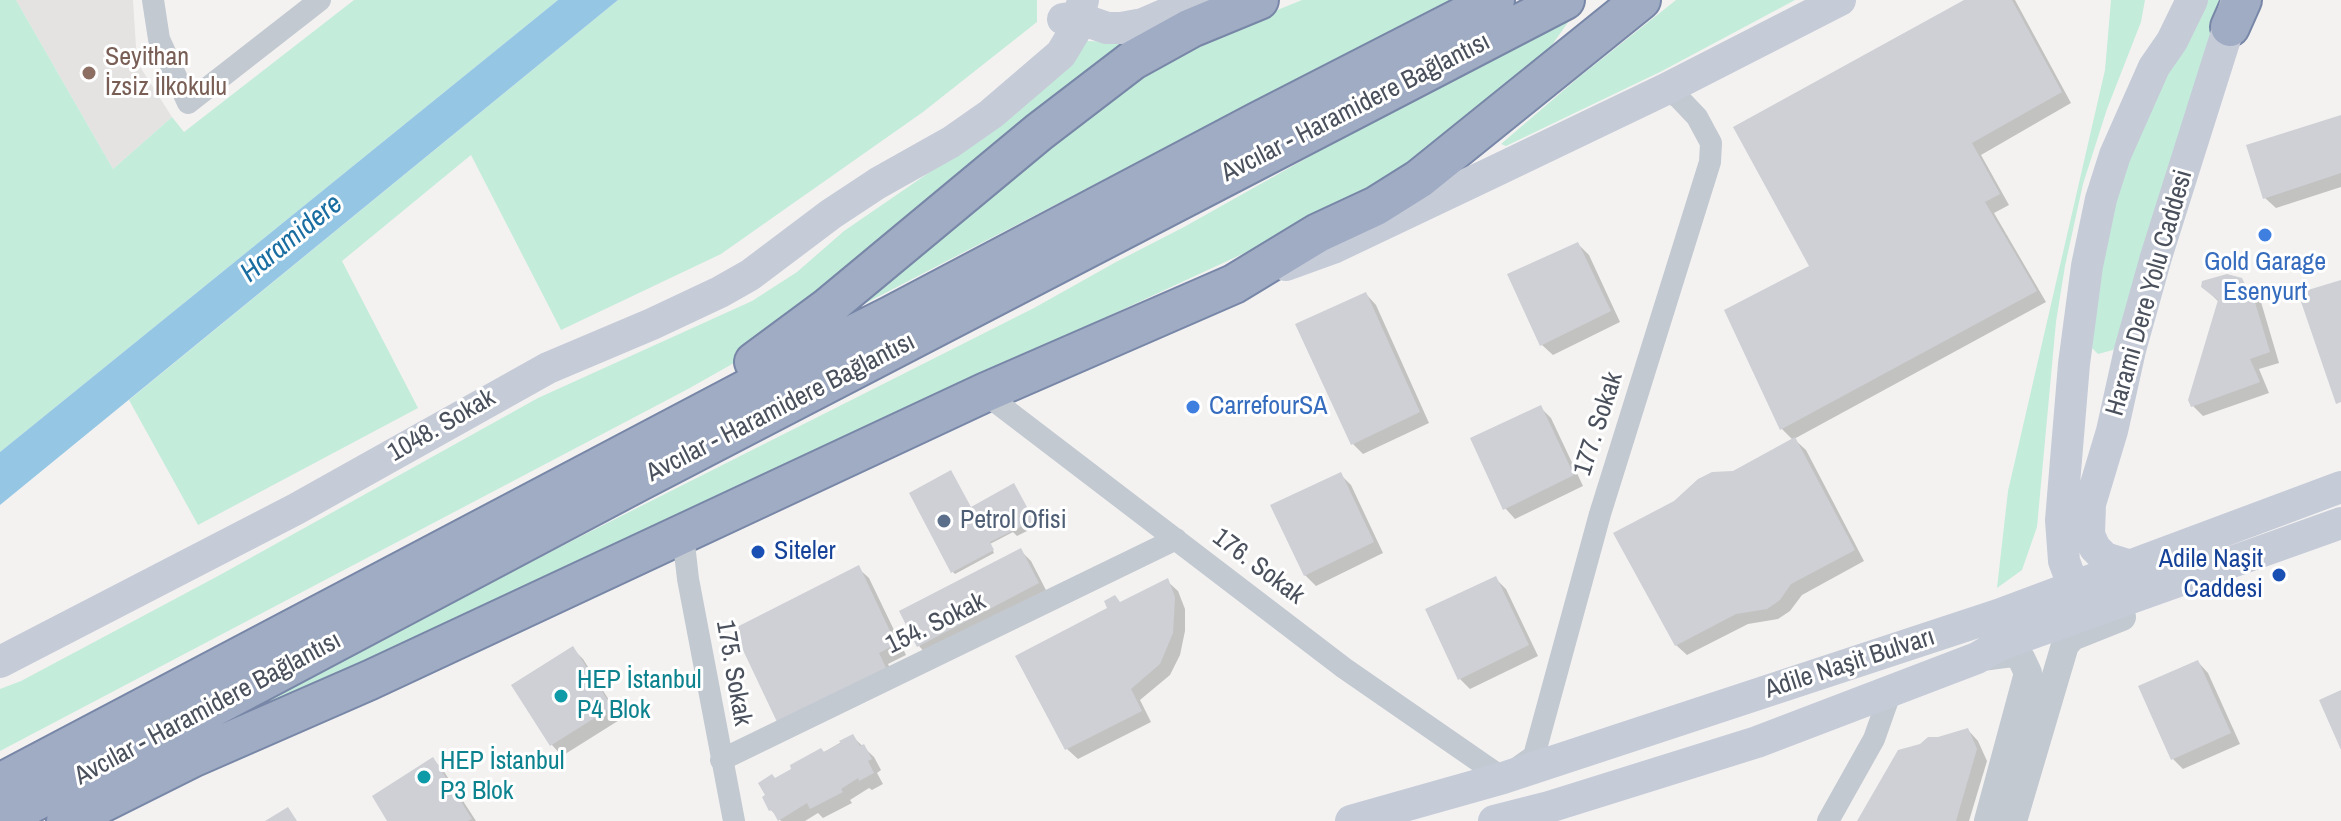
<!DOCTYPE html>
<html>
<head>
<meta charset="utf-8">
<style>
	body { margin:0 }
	canvas { display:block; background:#f3f2f1 }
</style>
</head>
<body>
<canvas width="2341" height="821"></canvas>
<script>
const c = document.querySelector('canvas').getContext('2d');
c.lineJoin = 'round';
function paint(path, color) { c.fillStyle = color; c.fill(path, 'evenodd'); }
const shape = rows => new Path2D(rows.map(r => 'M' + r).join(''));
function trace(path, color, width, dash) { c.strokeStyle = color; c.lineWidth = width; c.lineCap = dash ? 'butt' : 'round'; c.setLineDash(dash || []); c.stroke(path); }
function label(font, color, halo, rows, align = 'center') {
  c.font = font + ' "Archivo Narrow",sans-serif'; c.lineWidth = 6; c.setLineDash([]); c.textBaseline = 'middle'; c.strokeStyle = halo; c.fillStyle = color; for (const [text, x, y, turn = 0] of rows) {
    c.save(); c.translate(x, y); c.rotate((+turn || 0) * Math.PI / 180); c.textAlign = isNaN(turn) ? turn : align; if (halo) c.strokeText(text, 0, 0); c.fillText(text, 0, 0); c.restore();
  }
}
paint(shape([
	[16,0,133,0,137,62,172,117,113,169]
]), '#e4e3e2');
paint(shape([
	[0,0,16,0,113,169,172,117,184,132,354,0,558,0,0,452],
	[618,0,1037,0,1037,22,923,112,721,254,561,330,471,155,342,261,418,408,198,525,129,400],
	[1302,0,1450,0,839,317,1118,85,1201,41],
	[1676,0,1795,0,1662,71,1506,146,1501,144,1578,78],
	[2111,0,2145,0,2141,22,2107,109,2083,184,2065,266,2056,322,2037,527,2022,570,1997,588,2008,491,2105,70],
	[2204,0,2226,0,2116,345,2113,350,2098,354,2092,348,2099,258,2130,152],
	[1571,18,1552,45,1516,82,1376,188,1318,219,545,577,139,770,261,702,526,564,1034,308,1116,262,1184,227,1371,122],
	[1149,36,757,350,688,389,0,751,0,689,21,681,218,576,538,398,752,301,797,272,844,231,943,163,1087,41,1114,42]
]), '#c4ecdb');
paint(shape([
	[558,0,618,0,0,505,0,452]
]), '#95c7e5');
paint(shape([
	[1968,0,2015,0,2071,103,1981,155,2009,205,1994,213,2046,302,1794,439,1806,450,1864,561,1802,595,1790,611,1778,619,1748,624,1687,655,1676,645,1734,473,1793,440,1782,429,1726,311,1812,267],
	[2341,117,2341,187,2276,208,2265,198],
	[1578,244,1589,255,1620,322,1553,355,1542,345],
	[2241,280,2261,302,2279,363,2259,369,2269,393,2203,416,2192,405,2219,302,2203,287],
	[1366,294,1376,305,1429,423,1363,454,1353,444],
	[1541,408,1551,418,1583,486,1515,519,1505,508],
	[1341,475,1351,485,1383,553,1316,586,1305,575],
	[1013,486,1037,526,1017,536,1013,532,990,544,994,553,955,574,953,572,971,510],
	[1020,550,1031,561,1048,594,929,657,919,646],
	[858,568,869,578,906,655,888,664,895,679,789,732],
	[1495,578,1506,589,1538,656,1470,689,1460,679],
	[1167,581,1178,591,1185,609,1185,631,1180,655,1170,675,1140,700,1151,722,1078,759,1067,749,1121,603],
	[572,648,583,659,621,719,562,756,552,745,514,685],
	[2198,662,2208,673,2240,744,2183,769,2173,759],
	[1968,730,1978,741,1987,761,1969,821,1860,821],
	[852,736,874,757,881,770,877,773,883,784,872,790,869,788,850,800,852,803,823,818,818,813,805,821,781,821,771,810,775,780],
	[433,759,443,770,476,821,390,821]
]), '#0003');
paint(shape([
	[1964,0,2012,0,2062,92,1972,143,2000,194,1985,202,2037,291,1780,430,1724,310,1809,266,1733,127],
	[2341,115,2341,173,2263,199,2246,145],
	[1578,242,1611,311,1540,346,1507,274],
	[2227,274,2242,278,2248,290,2251,289,2270,352,2250,359,2260,382,2191,407,2188,400,2218,300,2201,287,2202,281],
	[2341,280,2341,402,2336,404,2298,293],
	[1366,292,1420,412,1351,445,1295,324],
	[1541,405,1574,475,1503,510,1470,438],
	[1795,437,1855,550,1791,584,1780,600,1767,609,1736,614,1675,646,1613,533,1674,501,1698,479,1712,472,1733,471],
	[951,470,971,507,1014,483,1034,520,990,542,994,550,951,573,909,493],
	[1341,472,1374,542,1304,576,1270,505],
	[1021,548,1039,583,917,647,899,611],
	[859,565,896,644,879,653,886,668,777,722,733,629],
	[1496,576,1529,645,1458,680,1425,609],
	[1168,578,1175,597,1173,633,1160,664,1131,689,1142,711,1065,750,1015,656,1107,608,1104,601,1115,595,1120,602],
	[573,646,612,707,550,746,511,685],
	[2198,660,2231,733,2171,760,2138,686],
	[2341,690,2341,750,2319,700],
	[1968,728,1977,749,1956,821,1857,821,1898,750,1920,744,1928,737,1938,737],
	[853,734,860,746,864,744,872,759,868,761,874,773,859,781,858,778,841,789,843,792,810,809,807,803,778,821,772,810,769,811,762,797,765,795,758,783,772,774,775,778,791,769,790,765,821,748,824,752,841,743,839,741],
	[433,757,472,819,468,821,387,821,372,796],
	[288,807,297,821,265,821]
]), '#ced0d5');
const trunk = shape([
	[2230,27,2242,0],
	[754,362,827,308,1039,132,1133,60,1191,28,1259,0],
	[0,783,798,362,888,317,1257,122,1495,0],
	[0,820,638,482,1565,0],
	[66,821,194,757,370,680,984,393,1234,284,1318,233,1376,206,1419,179,1641,0]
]);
trace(trunk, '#7887a7', 42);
trace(shape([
	[153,0,159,39,188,103,320,0],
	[984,393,1344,668,1503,778,1534,756,1600,514,1710,162,1711,143,1697,117,1678,97,1664,90],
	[683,535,688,579,734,821],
	[721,760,1176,539],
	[1828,821,1874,739,1891,691]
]), '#c3c9d1', 22);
trace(shape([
	[1982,657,2012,653,2021,658,2028,673,1988,821],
	[2013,821,2065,645,2072,637,2122,617]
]), '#c3c9d1', 28);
trace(shape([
	[1063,19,1075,17,1107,28,1121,28,1143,24,1198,0],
	[1286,265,1333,248,1493,172,1664,90,1840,0],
	[2131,566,2105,558,2095,548,2089,535,2090,504,2112,431,2130,350,2156,257,2236,4],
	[2084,605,2077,596,2064,561,2061,520,2074,364,2087,266,2101,199,2115,155,2154,67,2172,41,2192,0],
	[0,662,296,509,548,368,652,324,720,292,750,275,831,214,878,183,951,142,991,114,1061,54,1076,29,1083,0],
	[1351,821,1503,778,1998,615,2341,487],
	[1494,821,1549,807,1757,742,1977,658,1999,645,2341,523]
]), '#c6cbd8', 32);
trace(trunk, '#a0acc4', 38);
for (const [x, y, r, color] of [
	[89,73,8,"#8d6e63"],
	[2265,235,8,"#3f7fe0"],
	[1193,407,8,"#3f7fe0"],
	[944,521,8,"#5c6f8a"],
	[758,552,8,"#1a4fb4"],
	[2279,575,8,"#1a4fb4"],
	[561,696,8,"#0f9aa8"],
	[424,777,8,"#0f9aa8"]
]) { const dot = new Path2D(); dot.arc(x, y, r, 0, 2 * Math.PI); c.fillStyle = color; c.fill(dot); trace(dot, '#fff', 3); }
label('26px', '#785e54', '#fff', [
	["Seyithan",105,58],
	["İzsiz İlkokulu",105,88]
], 'left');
label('26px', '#4a515d', '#fff', [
	["Avcılar - Haramidere Bağlantısı",1356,108,-27],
	["Harami Dere Yolu Caddesi",2150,293,-74],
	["Avcılar - Haramidere Bağlantısı",781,408,-27],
	["177. Sokak",1599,424,-72],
	["1048. Sokak",442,426,-30],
	["176. Sokak",1258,567,37],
	["154. Sokak",936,624,-26],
	["Adile Naşit Bulvarı",1850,664,-18],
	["175. Sokak",733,673,80],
	["Avcılar - Haramidere Bağlantısı",208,709,-28]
]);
label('26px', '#366cbe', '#fff', [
	["Gold Garage",2265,263],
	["Esenyurt",2265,293],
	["CarrefourSA",1209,407,"left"]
]);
label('26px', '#4e5e75', '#fff', [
	["Petrol Ofisi",960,521]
], 'left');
label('26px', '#164399', '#fff', [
	["Siteler",774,552],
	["Adile Naşit",2263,560,"right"],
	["Caddesi",2263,590,"right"]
], 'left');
label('26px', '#0d838f', '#fff', [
	["HEP İstanbul",577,681],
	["P4 Blok",577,711],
	["HEP İstanbul",440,762],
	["P3 Blok",440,792]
], 'left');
label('italic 28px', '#196da1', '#fff', [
	["Haramidere",292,239,-39]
]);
</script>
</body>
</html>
